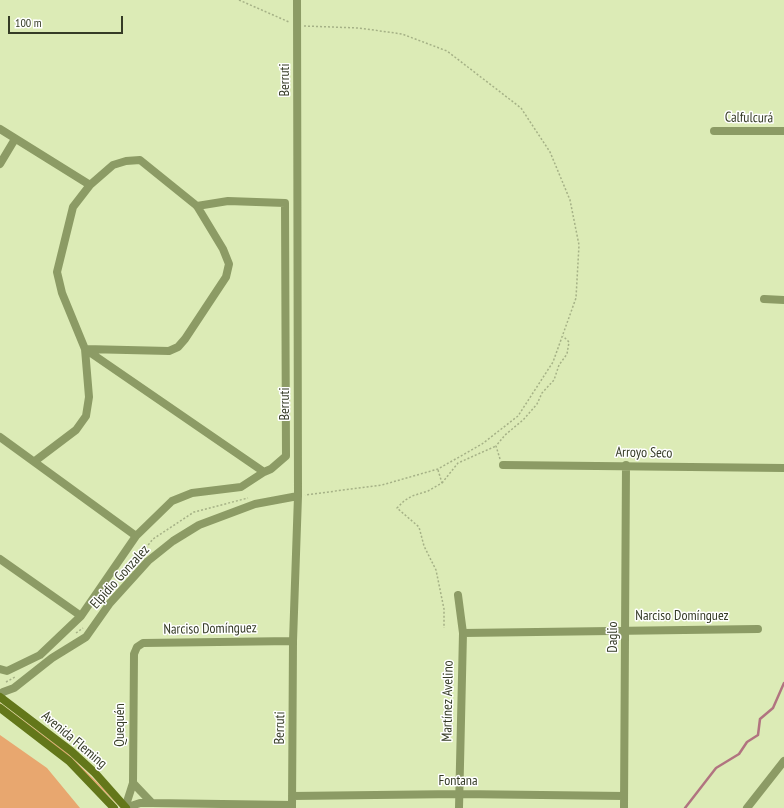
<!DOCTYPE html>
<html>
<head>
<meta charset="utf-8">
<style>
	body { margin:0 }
	#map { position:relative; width:784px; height:808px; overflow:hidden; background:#dcebb6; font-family:"PT Sans Narrow",sans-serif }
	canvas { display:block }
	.scale { position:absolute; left:8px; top:16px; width:115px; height:18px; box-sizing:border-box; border:2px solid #353b26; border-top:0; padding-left:5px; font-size:12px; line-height:14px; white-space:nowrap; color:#353b26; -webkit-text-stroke:3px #fff; paint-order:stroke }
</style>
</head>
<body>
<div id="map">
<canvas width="784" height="808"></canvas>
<div class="scale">100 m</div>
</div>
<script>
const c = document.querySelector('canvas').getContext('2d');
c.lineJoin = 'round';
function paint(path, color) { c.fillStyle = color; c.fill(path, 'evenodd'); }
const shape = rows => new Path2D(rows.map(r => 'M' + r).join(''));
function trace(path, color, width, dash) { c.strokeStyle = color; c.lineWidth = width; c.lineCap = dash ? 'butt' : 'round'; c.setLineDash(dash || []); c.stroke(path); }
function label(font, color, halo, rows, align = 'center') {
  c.font = font + ' "PT Sans Narrow",sans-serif'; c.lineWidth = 3; c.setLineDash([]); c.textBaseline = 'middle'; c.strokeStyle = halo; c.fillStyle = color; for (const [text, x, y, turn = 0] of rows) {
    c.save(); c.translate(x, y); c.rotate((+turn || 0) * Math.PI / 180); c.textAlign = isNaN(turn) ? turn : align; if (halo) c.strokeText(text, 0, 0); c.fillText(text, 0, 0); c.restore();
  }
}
paint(shape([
	[0,703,67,753,101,786,121,808,66,754,0,705],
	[0,735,47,768,80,808,0,808]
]), '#e8a76f');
trace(shape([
	[685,808,716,768,739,754,747,742,758,735,760,719,773,708,784,683]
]), '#b17480', 2.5);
trace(shape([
	[239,0,289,22],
	[304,26,359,28,402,34,447,51,521,108,550,152,570,200,579,245,576,298,553,362,518,416,482,444,438,469,382,485,305,495],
	[500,459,496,446,505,435,523,420,537,404,542,393,554,380,559,365,567,354,569,342,563,336],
	[438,470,442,483,428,491,412,496,404,501,397,508,419,527,424,546,436,570,444,609,444,628],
	[442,483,458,463,496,446],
	[123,576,153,539,194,512,248,498],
	[76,633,83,628],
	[6,682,15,677]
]), '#a5b186', 1.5, [2, 2]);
trace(shape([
	[0,129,90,185,113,165,126,161,140,160,197,206,223,249,229,264,226,277,185,339,178,347,169,351,85,349,264,472,271,469,286,456,285,203,228,201,197,206],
	[714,131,784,131],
	[0,164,15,139],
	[764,299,784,300],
	[0,437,136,536],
	[35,461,76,430,86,416,89,397,85,349,62,293,57,272,73,207,90,185],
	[503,465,784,468],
	[0,559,81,616,136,536,172,501,192,493,241,487,264,472],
	[458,595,463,633,459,808],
	[463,633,758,629],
	[0,669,7,671,40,655,81,616],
	[0,696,3,692,14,688,52,658,86,637,110,603,148,561,173,541,199,525,255,504,298,496],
	[292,796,459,794,624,796],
	[292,805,152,803,133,783,134,654,137,647,143,643,293,641],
	[125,808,140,803,152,803],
	[125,808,133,783],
	[292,808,293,641,298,496,297,0],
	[624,808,626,465],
	[747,808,784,761]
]), '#8c9b65', 8);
trace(shape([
	[0,697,71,751,95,773,126,808],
	[0,708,69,761,114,808]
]), '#63771a', 8);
label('14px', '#353b26', '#fff', [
	["Berruti",285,80,-90],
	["Calfulcurá",749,118,1],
	["Berruti",285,404,-90],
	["Arroyo Seco",644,453,1],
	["Elpidio Gonzalez",120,577,-48],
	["Narciso Domínguez",682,616],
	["Narciso Domínguez",210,629,-1],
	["Daglio",613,637,-90],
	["Martínez Avelino",448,701,-89],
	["Quequén",120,725,-90],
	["Berruti",280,728,-89],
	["Avenida Fleming",74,740,40],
	["Fontana",458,781]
]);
</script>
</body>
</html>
